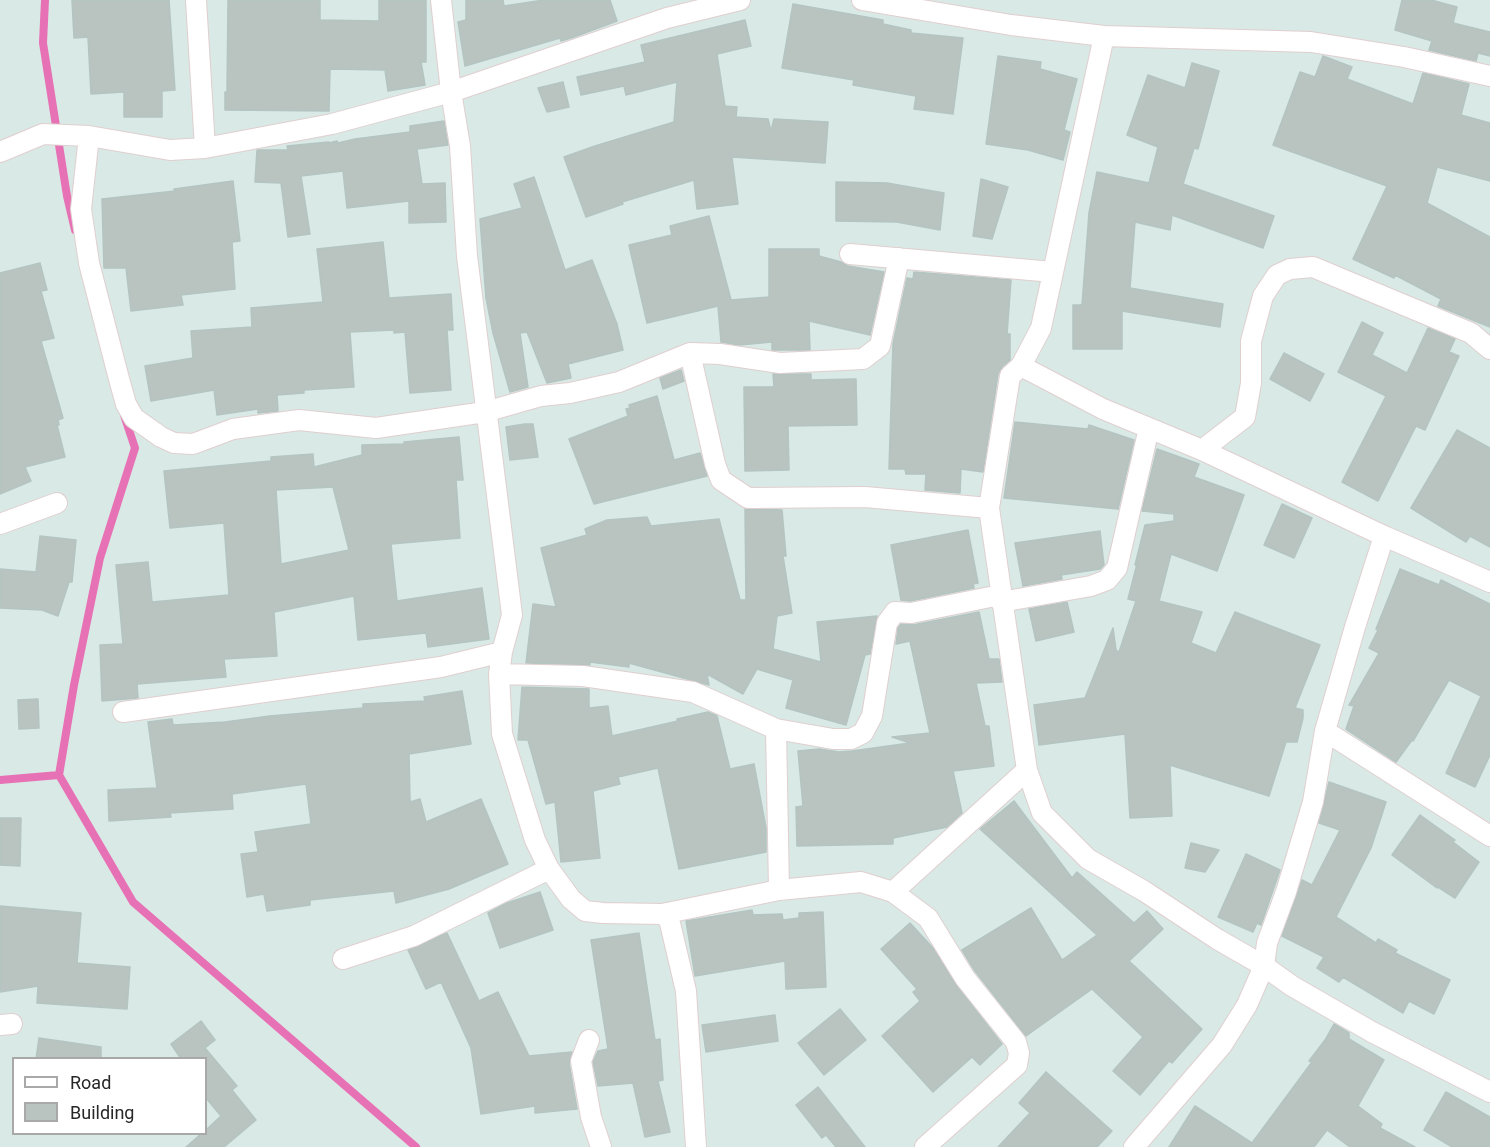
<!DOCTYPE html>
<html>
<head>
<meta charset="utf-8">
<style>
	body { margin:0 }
	#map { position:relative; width:1490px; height:1147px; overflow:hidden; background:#d9e9e5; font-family:Roboto,sans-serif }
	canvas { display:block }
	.legend { position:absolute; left:12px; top:1057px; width:195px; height:78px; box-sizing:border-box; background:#fff; border:2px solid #a9a9a9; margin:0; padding:8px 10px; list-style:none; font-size:18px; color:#272727 }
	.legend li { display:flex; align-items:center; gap:12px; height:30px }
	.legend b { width:30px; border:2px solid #a9a9a9 }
</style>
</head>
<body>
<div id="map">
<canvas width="1490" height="1147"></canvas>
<ul class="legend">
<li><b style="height:8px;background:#fff"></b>Road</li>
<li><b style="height:16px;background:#b9c4c1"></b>Building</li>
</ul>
</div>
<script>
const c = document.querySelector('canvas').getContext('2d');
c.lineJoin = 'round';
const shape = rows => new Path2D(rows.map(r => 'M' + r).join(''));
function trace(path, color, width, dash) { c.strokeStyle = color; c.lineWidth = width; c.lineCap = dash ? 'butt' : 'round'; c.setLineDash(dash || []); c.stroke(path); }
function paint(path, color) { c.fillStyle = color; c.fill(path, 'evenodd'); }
trace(shape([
	[45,0,43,43,67,196,75,230],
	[124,415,135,448,100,558,74,685,59,775,133,902,416,1147],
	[0,780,59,775]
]), '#e771b5', 8);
const building = shape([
	[72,0,169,0,175,90,162,91,162,117,124,117,124,92,91,94,88,37,74,38,72,0],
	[228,0,320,0,320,20,379,21,379,0,426,0,426,62,421,62,425,85,388,91,385,70,330,69,329,111,225,110,225,92,227,92,228,0],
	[466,0,503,0,504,6,544,0,610,0,617,21,574,37,561,41,560,38,465,66,458,22,466,20,466,0],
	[1402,0,1431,0,1457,7,1453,23,1490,32,1490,56,1478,53,1476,61,1429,50,1432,41,1395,30,1402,0],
	[793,4,883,20,883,24,911,30,911,33,963,38,953,114,914,109,916,96,853,85,854,80,782,68,793,4],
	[745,20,751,46,717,54,725,106,737,107,736,117,768,119,771,131,774,119,828,122,825,163,732,157,738,204,697,209,694,180,622,202,623,204,586,217,564,157,595,146,674,122,677,82,626,95,624,86,581,95,577,77,645,62,641,45,745,20],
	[998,56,1041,62,1040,69,1077,79,1064,130,1070,132,1063,160,1028,150,986,144,998,56],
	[1323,56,1352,67,1347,79,1413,104,1423,73,1469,84,1461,115,1490,123,1490,181,1437,167,1427,203,1490,237,1490,327,1438,306,1441,299,1395,275,1394,278,1353,259,1387,186,1273,145,1300,72,1315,77,1323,56],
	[1192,63,1219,71,1198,149,1194,148,1183,184,1274,216,1263,248,1172,215,1170,230,1135,222,1130,288,1223,304,1220,327,1122,311,1122,349,1073,349,1073,305,1082,305,1089,213,1097,172,1149,183,1158,147,1127,135,1148,75,1185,88,1192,63],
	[563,82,569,107,547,112,538,88,563,82],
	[444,121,448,145,417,149,422,184,445,183,446,222,409,223,409,201,347,208,343,171,301,176,310,234,288,237,281,183,255,182,257,150,288,150,287,146,329,142,329,143,337,141,338,143,355,139,410,132,410,126,444,121],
	[534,177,565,270,592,260,617,324,623,350,568,364,571,378,547,383,527,332,520,333,528,387,510,392,493,333,486,298,480,219,522,208,514,184,534,177],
	[981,179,1008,187,992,239,973,236,981,179],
	[233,181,240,241,232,242,235,289,181,295,183,305,131,311,126,268,104,268,102,199,175,191,174,189,233,181],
	[836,182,887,183,944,193,940,230,897,222,836,221,836,182],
	[709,216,731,300,769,297,769,249,819,249,819,256,841,262,848,266,884,272,870,335,809,321,810,350,772,350,772,342,739,345,721,342,718,306,647,323,629,245,672,235,670,226,709,216],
	[383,242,389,298,451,294,453,330,447,330,451,390,410,393,405,332,394,333,394,330,350,332,354,387,304,390,304,393,277,395,278,411,258,413,258,409,217,415,214,390,151,401,145,366,193,358,191,331,252,327,251,308,323,302,317,249,383,242],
	[40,263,47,290,41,291,54,338,41,341,63,418,58,420,59,425,57,425,65,457,25,467,31,481,0,494,0,273,40,263],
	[914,272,1011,280,1007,334,1010,334,1010,360,1002,367,998,374,983,472,961,469,960,493,925,490,926,474,906,474,905,469,889,469,893,344,907,278,913,279,914,272],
	[1362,322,1383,333,1372,355,1407,373,1428,328,1455,339,1449,352,1459,356,1425,430,1416,426,1378,501,1342,482,1386,396,1338,372,1362,322],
	[1284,353,1324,374,1310,401,1270,379,1284,353],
	[681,370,684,381,663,389,660,378,681,370],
	[773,374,811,374,811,380,856,379,857,425,788,426,789,470,745,471,744,387,774,387,773,374],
	[657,396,674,460,700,453,707,476,594,504,569,439,628,416,626,409,630,408,629,405,657,396],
	[1015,422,1088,429,1089,425,1134,440,1118,509,1004,498,1015,422],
	[525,424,533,424,538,457,510,460,506,427,525,424],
	[1457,430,1490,448,1490,547,1470,536,1466,542,1411,508,1457,430],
	[459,437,463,480,456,480,460,538,391,544,397,601,482,588,489,639,428,647,426,633,358,640,354,596,274,612,277,656,224,659,226,677,137,684,138,698,102,701,100,645,123,644,116,565,148,562,152,602,229,595,224,523,170,528,164,471,271,461,271,457,313,454,314,467,362,455,362,445,404,444,404,442,459,437],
	[333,487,349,550,281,564,276,490,333,487],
	[1157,449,1199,464,1194,477,1244,495,1217,571,1171,554,1159,601,1202,612,1191,643,1216,653,1235,612,1320,645,1295,708,1303,710,1303,718,1297,742,1286,742,1269,796,1170,765,1172,816,1130,818,1125,734,1039,745,1034,705,1085,698,1113,628,1116,650,1119,652,1136,601,1128,599,1137,564,1135,565,1145,525,1174,521,1174,514,1142,511,1157,449],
	[1282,504,1312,518,1294,558,1264,545,1282,504],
	[745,509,782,510,786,556,783,556,792,613,777,616,773,649,821,662,817,622,877,616,870,654,865,655,846,725,786,708,793,680,757,669,743,694,707,674,709,685,629,663,629,667,590,662,590,665,526,663,533,604,556,607,541,548,587,535,585,529,607,520,647,517,651,526,719,519,740,600,746,600,745,509],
	[968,530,978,583,973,584,974,588,910,601,901,600,891,545,968,530],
	[1100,531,1104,565,1100,569,1061,575,1062,579,1023,586,1015,543,1100,531],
	[40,536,76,540,72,582,69,582,58,616,42,610,0,608,0,569,36,572,40,536],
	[1400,569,1439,585,1441,580,1490,604,1490,755,1475,787,1446,773,1481,696,1449,680,1413,741,1412,740,1396,762,1346,729,1354,706,1349,705,1379,653,1369,648,1378,630,1376,629,1400,569],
	[1067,602,1074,632,1036,641,1029,609,1067,602],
	[979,612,989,659,999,659,1002,682,976,683,985,726,989,726,994,766,953,771,962,813,947,827,893,838,893,844,797,846,796,807,803,806,798,751,819,749,839,752,852,751,910,743,892,737,930,733,910,641,896,644,898,628,901,624,913,625,979,612],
	[522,687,589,689,589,708,608,706,612,736,678,721,677,719,708,712,717,716,730,769,754,764,766,828,766,852,679,869,658,768,618,777,620,784,593,791,600,858,561,862,555,802,546,804,528,740,518,740,522,687],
	[462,691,471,744,409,754,410,802,420,799,426,822,481,799,508,864,449,889,396,903,394,891,310,900,310,905,267,911,264,894,247,897,241,854,258,852,255,832,311,824,306,784,232,794,233,809,170,813,171,817,109,821,108,790,157,788,148,722,172,719,173,725,225,722,270,716,363,708,363,704,425,701,424,697,462,691],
	[38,699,39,728,19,729,18,700,38,699],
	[1329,782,1386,802,1371,848,1336,917,1376,943,1378,939,1397,950,1395,953,1450,980,1434,1014,1409,1001,1403,1013,1343,977,1339,982,1317,968,1324,957,1282,936,1302,880,1312,885,1340,830,1319,823,1329,782],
	[1014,801,1072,878,1077,872,1134,923,1147,911,1163,929,1129,961,1202,1029,1172,1063,1169,1061,1140,1095,1113,1071,1143,1037,1092,989,1026,1036,975,971,962,950,1031,908,1062,960,1097,935,980,829,1014,801],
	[1420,815,1455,840,1453,842,1479,862,1455,898,1438,887,1437,888,1392,855,1420,815],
	[0,818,21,818,20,866,0,865,0,818],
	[1191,843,1219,850,1205,872,1185,868,1191,843],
	[1246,854,1280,870,1261,925,1257,923,1253,932,1218,917,1246,854],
	[540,892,553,930,500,948,488,913,507,903,540,892],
	[0,906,81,913,77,963,130,967,127,1009,37,1003,38,986,0,992,0,906],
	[752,910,753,915,782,914,783,920,799,918,799,913,823,912,826,987,786,989,785,961,695,976,686,921,752,910],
	[910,923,933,948,956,985,1002,1044,980,1065,972,1057,933,1092,882,1036,920,1001,913,992,917,989,881,949,910,923],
	[447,933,479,1001,498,992,529,1056,572,1052,569,1063,577,1109,535,1113,535,1106,481,1114,471,1048,441,982,426,989,408,950,447,933],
	[639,933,655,1040,660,1039,663,1080,658,1081,670,1132,645,1137,633,1083,598,1086,593,1062,598,1051,608,1049,591,940,639,933],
	[840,1009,866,1040,824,1075,798,1043,840,1009],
	[775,1015,778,1041,706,1052,702,1025,775,1015],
	[201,1021,215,1040,205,1048,237,1086,232,1090,256,1120,224,1147,186,1147,201,1134,206,1134,206,1130,221,1116,206,1098,206,1059,181,1059,171,1044,201,1021],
	[1334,1024,1349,1033,1349,1039,1384,1060,1358,1106,1382,1124,1380,1128,1415,1147,1350,1147,1327,1130,1314,1147,1169,1147,1195,1106,1252,1143,1312,1062,1309,1061,1325,1040,1334,1024],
	[39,1038,101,1047,101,1059,36,1059,39,1038],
	[1046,1072,1112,1131,1097,1147,998,1147,1030,1113,1019,1103,1046,1072],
	[818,1087,865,1147,836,1147,826,1135,822,1138,796,1105,818,1087],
	[1446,1092,1490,1117,1490,1147,1452,1147,1424,1130,1446,1092]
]);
paint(building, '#b9c4c1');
trace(building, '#b3c4c1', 1.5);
const street = shape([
	[196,0,205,148],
	[441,0,451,92,460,146,467,256,512,615,502,652,499,674,502,734,535,840,549,869,571,899,585,911,603,913,662,914,779,890,861,882,893,892,928,918,965,978,1016,1042,1019,1053,1017,1065,925,1147],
	[862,0,1011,25,1104,36,1311,42,1404,57,1490,76],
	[1104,36,1041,328,1021,366,1010,376,989,508,1027,770,1042,813,1088,859,1144,891,1217,939,1264,966,1292,986,1372,1032,1490,1092],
	[89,136,81,209,89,263,119,379,126,404,134,418,161,437,174,443,193,444,233,429,299,420,376,428,485,412,541,396,570,393,619,382,690,353,720,354,780,363,863,359,880,346,899,258],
	[0,152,43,134,89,136,170,150,205,148,332,124,451,92,667,18,740,0],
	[850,254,1053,272],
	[690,353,715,464,721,480,748,498,865,497,989,508],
	[1021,366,1103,409,1202,450,1384,536,1490,582],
	[1202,450,1245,417,1251,383,1251,341,1263,296,1277,275,1290,269,1313,267,1471,333,1490,349],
	[0,524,57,503],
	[1001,602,1091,586,1107,580,1117,568,1149,428],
	[499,674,583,676,693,692,776,729,833,739,851,739,863,733,872,716,887,623,895,612,911,613,1000,595],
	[123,712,441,667,502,652],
	[776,729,779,890],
	[1325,731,1490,836],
	[893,892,1027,770],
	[662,914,669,919,686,991,696,1147],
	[343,959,414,936,549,869],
	[0,1025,12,1024],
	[589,1040,581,1061,591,1117,601,1147],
	[1134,1147,1222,1045,1247,1005,1264,966,1267,943,1286,892,1313,802,1325,731,1355,627,1384,536]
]);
trace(street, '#e0cfcf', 22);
trace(street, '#fff', 20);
</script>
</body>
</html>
